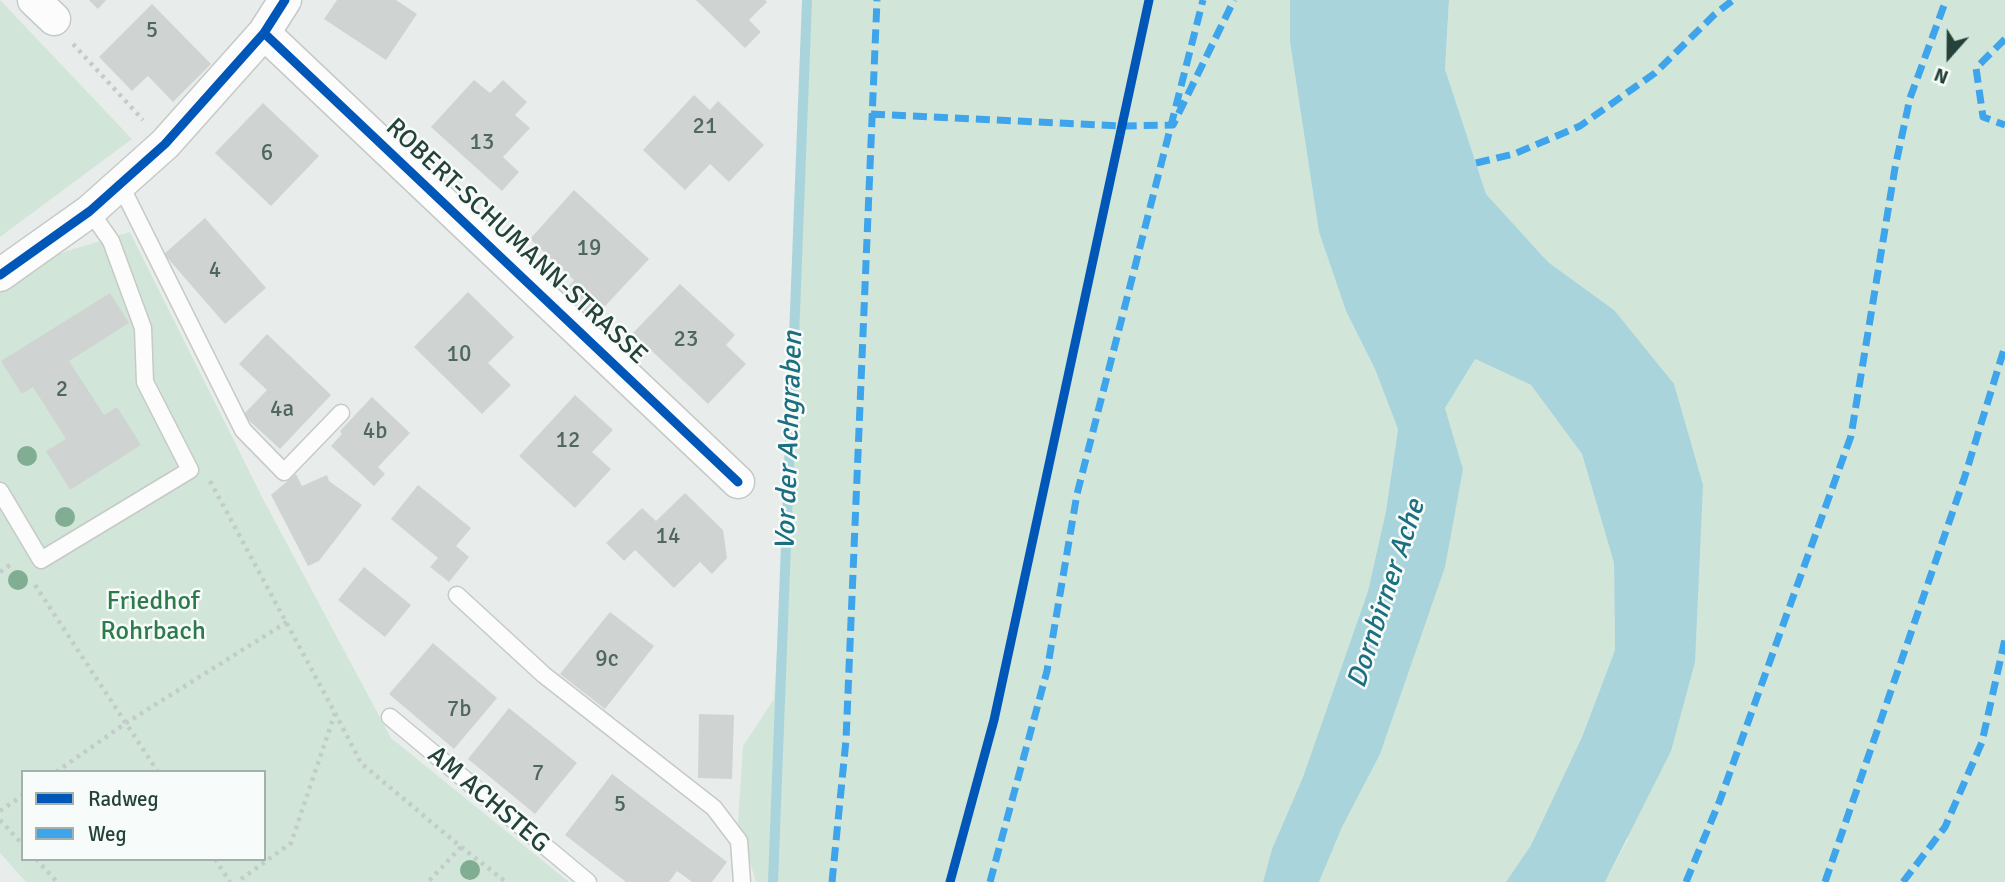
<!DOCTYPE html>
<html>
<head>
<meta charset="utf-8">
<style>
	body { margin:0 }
	#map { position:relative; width:2005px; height:882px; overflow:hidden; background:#e8edeb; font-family:Signika,sans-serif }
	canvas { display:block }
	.legend { position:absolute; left:21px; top:770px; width:245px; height:91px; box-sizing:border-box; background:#f7fbf9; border:2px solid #a3b1ad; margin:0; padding:9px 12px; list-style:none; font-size:21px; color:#24423a }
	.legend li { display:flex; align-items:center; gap:14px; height:35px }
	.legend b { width:35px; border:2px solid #a3b1ad }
	.north { position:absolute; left:1914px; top:21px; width:70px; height:70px; -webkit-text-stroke:5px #f7fbf9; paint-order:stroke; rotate:201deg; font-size:19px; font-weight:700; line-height:28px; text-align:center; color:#24423a }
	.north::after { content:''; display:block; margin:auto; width:24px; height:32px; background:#24423a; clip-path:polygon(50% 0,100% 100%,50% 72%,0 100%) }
</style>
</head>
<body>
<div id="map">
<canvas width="2005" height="882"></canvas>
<ul class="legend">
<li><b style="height:9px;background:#0057b8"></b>Radweg</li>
<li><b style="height:9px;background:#3ea4ec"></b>Weg</li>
</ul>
<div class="north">N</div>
</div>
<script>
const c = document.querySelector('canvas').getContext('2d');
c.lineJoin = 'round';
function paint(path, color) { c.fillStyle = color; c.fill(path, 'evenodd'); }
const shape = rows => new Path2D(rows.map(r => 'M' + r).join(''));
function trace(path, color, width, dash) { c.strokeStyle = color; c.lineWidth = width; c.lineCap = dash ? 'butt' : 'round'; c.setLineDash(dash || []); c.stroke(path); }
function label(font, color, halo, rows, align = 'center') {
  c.font = font + ' Signika,sans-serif'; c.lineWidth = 5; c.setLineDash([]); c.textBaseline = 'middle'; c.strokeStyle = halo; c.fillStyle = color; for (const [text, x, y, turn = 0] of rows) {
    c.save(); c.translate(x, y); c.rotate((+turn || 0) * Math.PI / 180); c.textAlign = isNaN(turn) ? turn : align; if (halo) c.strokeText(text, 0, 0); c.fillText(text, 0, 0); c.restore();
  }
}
paint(shape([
	[0,0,132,139,0,237],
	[804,0,1290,0,1290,42,1319,232,1346,311,1375,369,1398,428,1386,511,1368,591,1303,777,1272,849,1263,882,756,882,738,822,743,746,774,699,793,385],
	[1449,0,2005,0,2005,882,1605,882,1628,839,1614,310,1548,262,1486,194,1445,69],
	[130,232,263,499,391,738,569,882,26,882,0,853,0,291,54,255],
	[23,772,264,772,264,859,23,859],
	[1474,359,1531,385,1582,454,1614,563,1615,650,1582,737,1531,845,1506,882,1319,882,1343,825,1463,469,1445,408]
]), '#d1e6d8');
paint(shape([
	[1290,0,1449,0,1445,69,1486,194,1548,262,1614,310,1674,384,1703,485,1695,662,1671,751,1605,882,1506,882,1531,845,1582,737,1615,650,1614,563,1582,454,1531,385,1475,359,1445,408,1463,469,1445,567,1380,754,1343,825,1319,882,1263,882,1272,849,1303,777,1368,591,1386,511,1398,429,1375,369,1346,311,1319,232,1290,42]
]), '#a9d4db');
trace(shape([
	[773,882,807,0]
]), '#a9d4db', 10);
paint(shape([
	[89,0,106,0,98,9],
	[337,0,396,0,417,14,386,60,324,19],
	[696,0,765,0,767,2,749,20,761,32,745,48],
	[152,4,211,64,173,102,148,76,132,91,99,57],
	[474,80,490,93,503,80,527,102,515,115,530,128,503,157,519,172,502,191,431,127],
	[694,95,710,110,718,101,764,145,729,182,710,164,685,190,643,150],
	[263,103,319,156,271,206,215,153],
	[574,190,649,259,593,319,564,292,574,280,530,239],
	[205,218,266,288,225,324,164,254],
	[680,284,735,335,726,345,746,364,708,404,633,333],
	[468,292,514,337,488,363,511,385,482,414,414,347],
	[110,293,129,323,69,361,104,415,117,407,141,445,70,490,46,451,66,439,33,387,22,394,1,361],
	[267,334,331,395,280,449,243,415,267,390,239,364],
	[575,395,613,430,592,452,611,469,575,508,519,456],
	[372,397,410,433,378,467,385,474,374,486,331,446,342,434,340,431],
	[296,474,302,486,327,475,329,481,362,505,319,561,308,566,271,495],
	[418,485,471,528,456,546,469,557,449,582,430,567,438,558,391,519],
	[685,493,723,530,727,558,712,574,700,562,674,588,635,550,624,561,606,543,642,508,656,521],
	[364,567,411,605,385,637,338,600],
	[610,612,654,646,605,709,560,674],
	[433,643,497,698,454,749,389,694],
	[509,708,577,763,535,814,468,759],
	[699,714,734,715,732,779,698,778],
	[612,774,727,862,712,882,692,882,677,871,669,882,626,882,565,835]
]), '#cfd4d2');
const service = shape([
	[120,184,243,430,284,472,341,413],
	[0,491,41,560,190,470,145,382,143,328,111,241,90,211],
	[457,595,544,675,714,808,739,841,742,882],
	[390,717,588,882]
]);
const minor = shape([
	[34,0,54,19],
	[264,33,738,482],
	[0,275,90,211,165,144,264,33,285,0]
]);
trace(service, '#c5cac8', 19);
trace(minor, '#c5cac8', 35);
trace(shape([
	[73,44,143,120],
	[210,481,335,713,291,843,237,882],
	[0,572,13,563],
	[35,585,158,772],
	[335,713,361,763,461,847,428,882],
	[56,772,126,723,287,622],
	[0,811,23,795],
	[0,820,23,845],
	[461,847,506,882],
	[36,859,57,882],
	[215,859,230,882]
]), '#c3ccca', 4.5, [3.5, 5]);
trace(service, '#fcfcfc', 16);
trace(minor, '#fcfcfc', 32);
trace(shape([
	[2005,39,1976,68,1983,117,2005,125],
	[871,114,1120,126,1173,125,1234,0],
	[1476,163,1514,154,1580,126,1655,73,1714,15,1733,0],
	[832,882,846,740,877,0],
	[990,882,1047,671,1077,494,1203,0],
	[1686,882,1720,800,1851,436,1895,168,1910,98,1946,0],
	[1825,882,1964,479,2005,346],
	[1903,882,1945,827,1982,742,2005,639]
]), '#3ea4ec', 7, [14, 7]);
trace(shape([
	[264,33,738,482],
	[0,275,90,211,165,144,264,33,285,0],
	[950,882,994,720,1149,0]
]), '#0057b8', 9);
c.fillStyle = '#81ae93';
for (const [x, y] of [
	[27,456],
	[65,517],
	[18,580],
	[470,870]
]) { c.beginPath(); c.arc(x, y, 10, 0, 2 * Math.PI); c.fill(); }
label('23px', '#506761', null, [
	["5",152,31],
	["21",705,127],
	["13",482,143],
	["6",267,154],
	["19",589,249],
	["4",215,271],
	["23",686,340],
	["10",459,355],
	["2",62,390],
	["4a",282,410],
	["4b",375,432],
	["12",568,441],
	["14",668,537],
	["9c",607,660],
	["7b",459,710],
	["7",538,774],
	["5",620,805]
]);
label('26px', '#24423a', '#f7fbf9', [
	["ROBERT-SCHUMANN-STRASSE",516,242,43],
	["AM ACHSTEG",488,800,40]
]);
label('26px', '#2d7a4b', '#f7fbf9', [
	["Friedhof",153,602],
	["Rohrbach",153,632]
]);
label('italic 28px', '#1c6f80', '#f7fbf9', [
	["Vor der Achgraben",790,441,-88],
	["Dornbirner Ache",1387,594,-72]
]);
</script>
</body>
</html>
